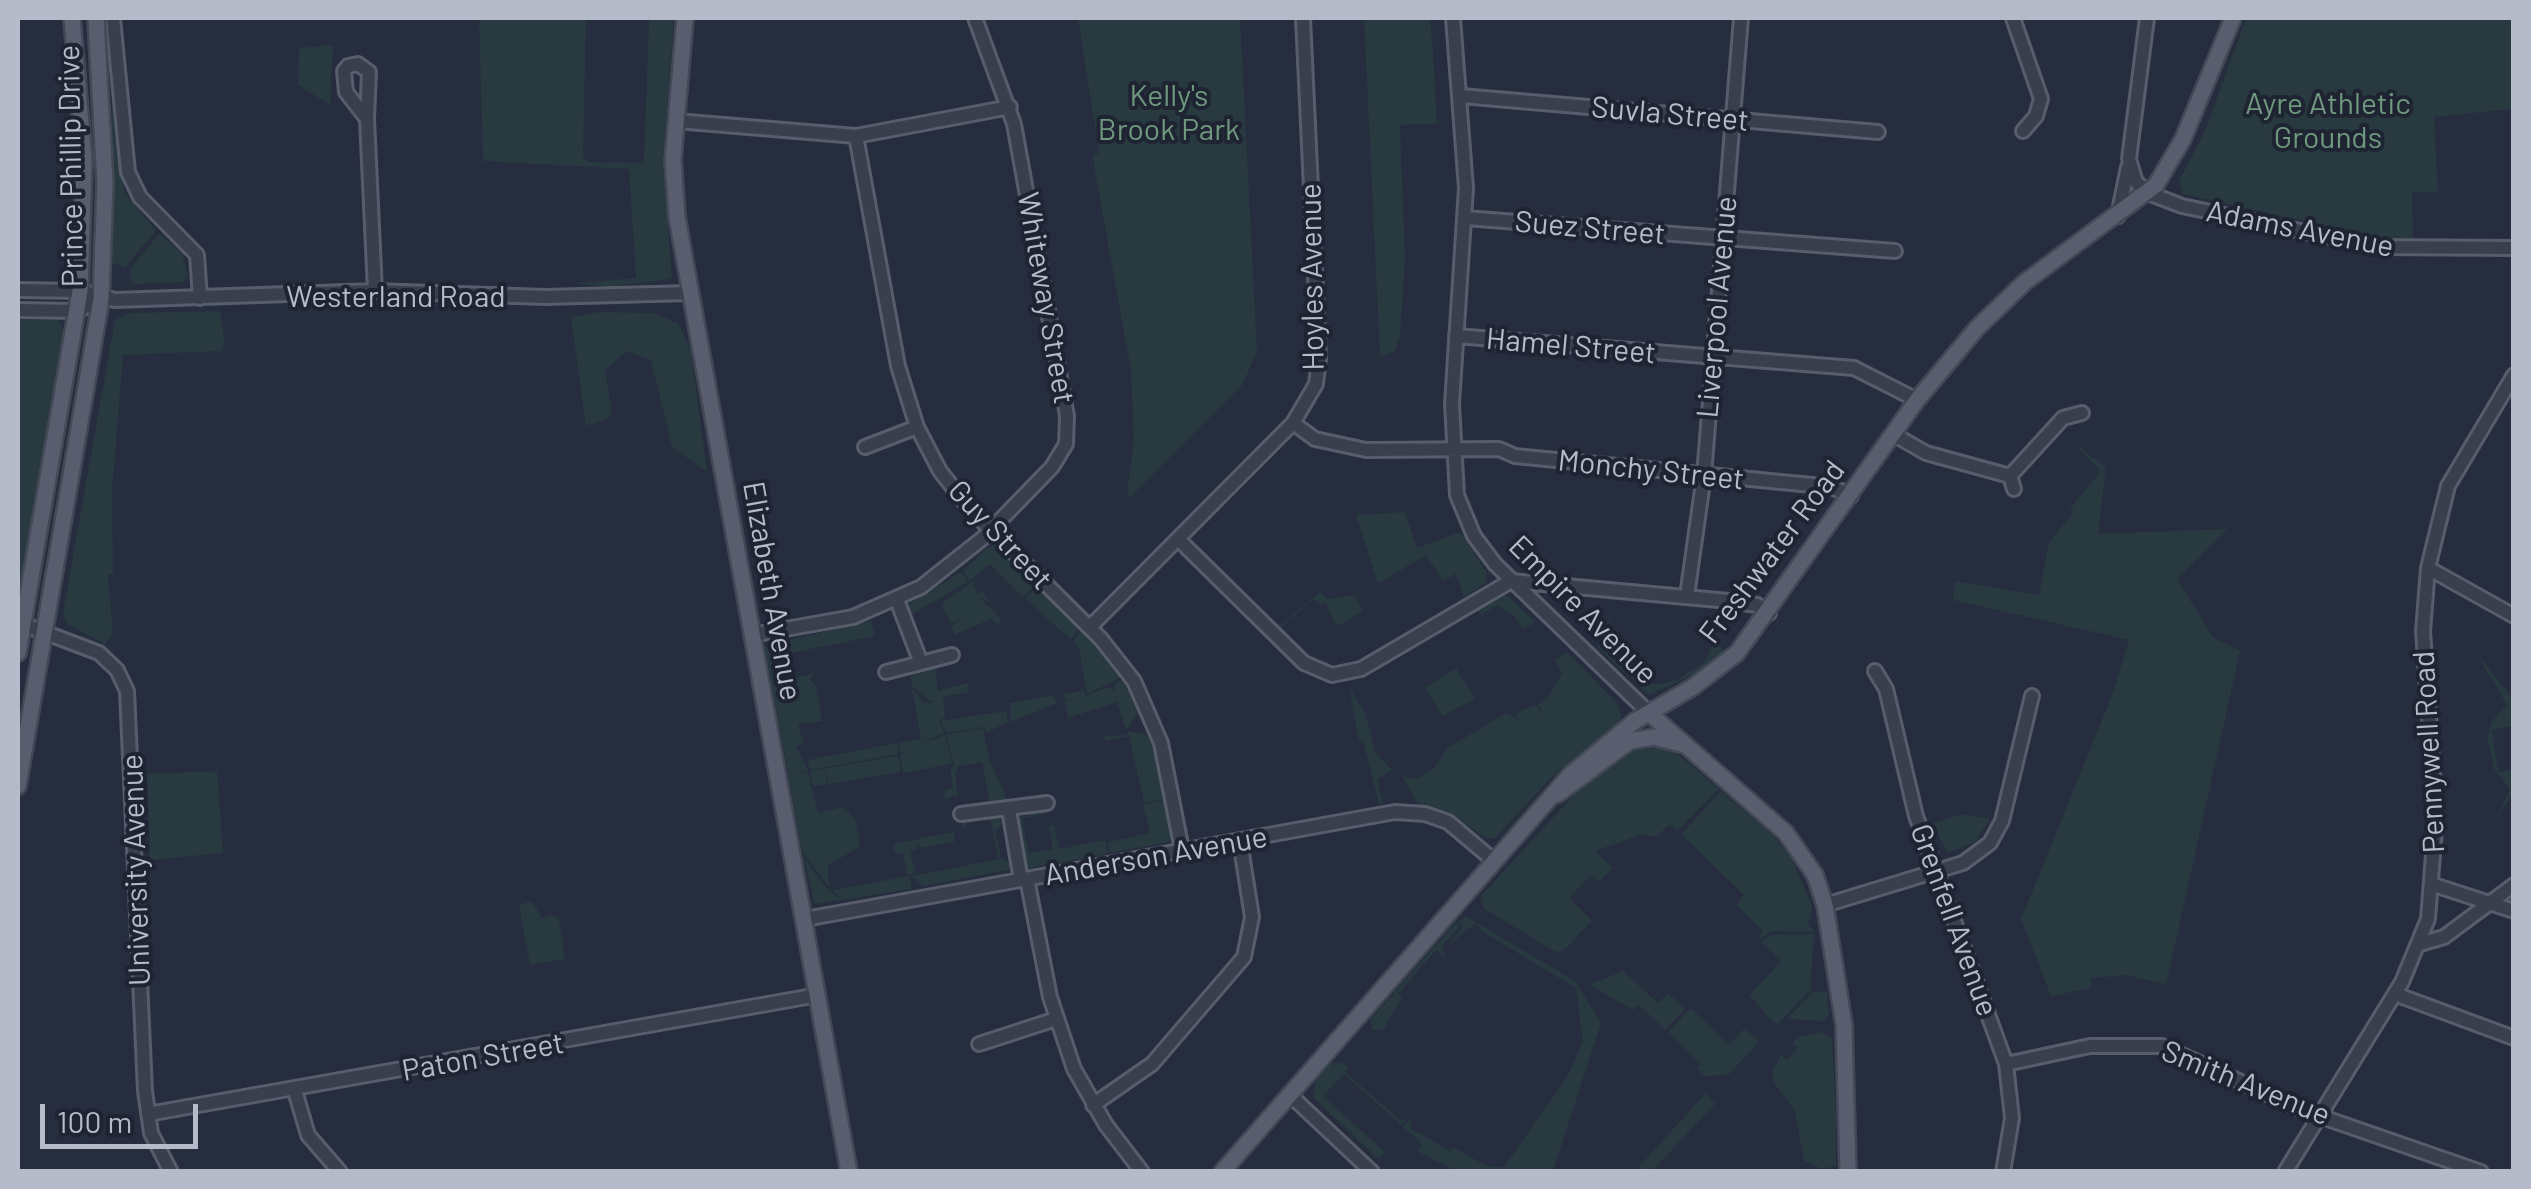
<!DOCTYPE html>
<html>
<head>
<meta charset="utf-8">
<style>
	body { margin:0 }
	#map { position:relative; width:2531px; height:1189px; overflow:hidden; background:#262d3e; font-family:Barlow,sans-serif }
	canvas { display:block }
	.frame { position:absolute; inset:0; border:20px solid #b6bbc9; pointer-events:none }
	.scale { position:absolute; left:40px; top:1104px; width:158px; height:45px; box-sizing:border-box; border:5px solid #b6bbc9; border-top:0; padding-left:12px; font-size:30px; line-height:35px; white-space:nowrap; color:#b6bbc9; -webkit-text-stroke:8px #1f2433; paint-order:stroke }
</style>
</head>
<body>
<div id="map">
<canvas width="2531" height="1189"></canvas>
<div class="frame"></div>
<div class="scale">100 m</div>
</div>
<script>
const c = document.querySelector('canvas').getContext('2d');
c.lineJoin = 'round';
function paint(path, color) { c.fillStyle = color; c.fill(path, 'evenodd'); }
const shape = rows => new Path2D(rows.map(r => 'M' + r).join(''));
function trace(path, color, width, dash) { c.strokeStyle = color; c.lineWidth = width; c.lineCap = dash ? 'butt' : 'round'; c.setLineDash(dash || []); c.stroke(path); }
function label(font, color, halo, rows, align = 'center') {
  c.font = font + ' Barlow,sans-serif'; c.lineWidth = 8; c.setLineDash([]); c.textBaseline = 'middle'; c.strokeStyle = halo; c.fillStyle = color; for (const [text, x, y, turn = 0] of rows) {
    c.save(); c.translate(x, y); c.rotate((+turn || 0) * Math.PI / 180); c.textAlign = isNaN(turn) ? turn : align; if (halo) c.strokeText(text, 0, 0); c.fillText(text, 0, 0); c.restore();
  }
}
paint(shape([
	[479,18,586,18,583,157,590,162,644,163,649,18,674,18,663,157,672,279,606,287,576,283,636,278,629,169,483,161],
	[1078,18,1240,18,1257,351,1243,384,1130,497,1127,494,1134,440,1131,370,1096,177,1093,155,1099,153],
	[1364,18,1430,18,1433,50,1437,124,1400,125,1405,259,1400,336,1395,351,1380,357],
	[2246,18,2513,18,2513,109,2434,117,2438,192,2412,192,2413,240,2372,236,2183,194,2179,181,2206,129],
	[333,45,330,105,298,85,299,48],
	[112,101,124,192,156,231,125,267,112,263],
	[159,234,182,253,188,277,183,282,132,284,129,270],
	[220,311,225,343,221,351,123,355,112,491,113,574,108,575,113,633,105,644,67,624,63,613,115,320,130,313],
	[599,312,652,313,678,323,691,351,707,472,672,447,651,360,627,351,605,371,612,412,607,419,586,426,571,317],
	[18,320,58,320,63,329,67,327,18,606],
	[2072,442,2106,467,2098,534,2228,529,2177,579,2213,637,2240,651,2166,985,2128,975,2091,978,2091,988,2051,996,2021,919,2113,693,2129,640,1953,600,1955,581,2039,595,2049,542,2074,512,2070,508,2101,471],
	[1405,512,1417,548,1460,532,1487,573,1486,583,1464,597,1456,574,1443,581,1426,555,1378,584,1356,515],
	[996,546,1036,584,1023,597,990,564,970,581,963,571,987,548],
	[961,572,968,582,909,616,906,606],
	[980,576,973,583,977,593,982,591,992,604,978,596,1002,620,998,624,991,619,954,635,951,627,966,615,951,624,941,604],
	[1037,586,1080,627,1071,640,1025,598],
	[1320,592,1327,599,1358,595,1355,597,1363,610,1341,625,1334,623,1326,603,1319,604,1314,599,1280,628,1276,623,1281,625],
	[1505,595,1510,598,1536,622,1523,629,1515,617,1497,605,1481,615,1477,610],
	[1612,599,1607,645,1626,659,1628,673,1639,674,1639,683,1662,684,1679,679,1704,662,1715,640,1725,652,1691,676,1649,695,1597,647,1607,633],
	[871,621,875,636,786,654,790,679,815,673,810,680,816,686,822,721,798,724,803,744,796,746,808,770,795,773,808,772,818,813,843,807,855,819,860,846,828,866,829,887,802,852,765,646],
	[1082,629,1124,676,1087,694,1079,648,1073,641],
	[2475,651,2513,699,2513,726,2492,730,2498,772,2514,770,2513,793,2496,821,2510,789,2494,769,2487,739,2492,721,2507,705],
	[1567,652,1617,703,1622,715,1619,722,1551,778,1495,838,1487,839,1450,813,1418,804,1402,776,1417,779,1434,768,1448,748,1506,713,1519,720,1515,713,1536,705,1544,715,1538,704,1548,697,1562,673,1555,660],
	[955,662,935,669,938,691,968,683,969,692,943,697,945,718,939,720,944,733,920,744,945,735,952,764,903,773,900,755,915,748,900,754,899,743,921,739,912,688,923,702,933,703,912,686,910,672],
	[1456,668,1475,699,1443,716,1425,688],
	[1125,678,1142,707,1126,730,1117,702,1068,718,1065,702,1075,699,1065,701,1064,695,1084,690,1086,696,1107,687,1115,691,1114,684],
	[1349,687,1365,713,1375,752,1392,770,1377,779,1383,803,1379,804,1363,741,1359,741],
	[1053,695,1058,703,1010,722,1010,703],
	[1006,711,1008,722,986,733,984,727,946,733,941,721],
	[983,728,990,761,1009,803,990,805,982,762,958,766,955,776,958,796,944,799,945,790,953,788,950,768,954,766,946,735],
	[1128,731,1152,737,1165,799,1144,803,1129,736,1105,741,1105,736,1127,735],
	[897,743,898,754,810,770,808,760],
	[1648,745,1669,747,1719,789,1677,831,1669,824,1658,836,1641,835,1595,851,1613,868,1599,882,1591,875,1569,898,1592,921,1563,951,1556,952,1483,908,1481,896,1582,786,1630,748],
	[898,756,901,772,829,784,825,770,827,784,813,786,810,771],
	[217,771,223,853,150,860,147,774],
	[1721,791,1773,835,1792,859,1812,906,1808,924,1815,932,1771,931,1759,940,1762,930,1736,905,1744,895,1681,834],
	[1165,800,1171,831,1169,842,1110,853,1108,842,1150,833,1143,805],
	[1048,809,1047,813,1022,819,1029,853,1053,849,1049,826,1054,825,1059,849,1105,840,1108,854,1028,868,1018,818],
	[1962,814,1990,819,1975,842,1947,853,1932,823],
	[996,815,1003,823,995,831,1001,858,1012,862,1013,869,923,886,912,876,999,859,990,819,966,823,965,831,961,822],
	[954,832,954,842,921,848,917,842,917,849,910,851,915,873,907,875,903,853,895,854,893,844],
	[803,857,829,891,842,900,832,890,909,876,912,889,815,904],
	[532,901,542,918,553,915,559,920,565,959,530,965,519,905],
	[1467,917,1575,981,1601,1023,1553,1171,1455,1171,1417,1151,1422,1144,1403,1127,1411,1118,1410,1128,1450,1151,1453,1147,1487,1166,1504,1167,1567,1077,1583,1042,1576,988,1483,932,1476,923,1448,945,1463,927,1458,920],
	[1456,922,1459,926,1442,946,1445,958,1436,950,1398,994,1402,998,1383,1030,1372,1030,1370,1019,1391,996,1394,998,1394,992],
	[1814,934,1810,990,1778,1024,1773,1022,1749,995,1781,961,1761,942,1770,935],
	[1623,971,1658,1003,1668,993,1685,1009,1665,1030,1639,1005,1633,1010,1589,985],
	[1827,991,1829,1014,1824,1021,1787,1019,1813,992],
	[1691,1008,1729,1045,1744,1029,1760,1041,1728,1075,1705,1076,1697,1069,1701,1064,1668,1032],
	[1821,1032,1832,1039,1836,1112,1836,1166,1822,1169,1804,1161,1795,1111,1774,1083,1772,1072,1781,1055,1787,1060,1798,1048,1792,1043,1798,1037],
	[1342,1063,1349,1067,1345,1072,1401,1121,1409,1117,1401,1125,1344,1074,1323,1096,1385,1152,1378,1159,1313,1097,1316,1079,1331,1063],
	[1706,1093,1715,1104,1652,1171,1635,1171]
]), '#28393f');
const minor = shape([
	[113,18,128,172,140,197,197,255,200,298],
	[1453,18,1466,188,1452,404,1457,495,1474,536,1495,564,1649,713],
	[2013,18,2041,99,2036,116,2023,131],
	[2147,18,2129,159,2136,182,2148,193,2182,206,2377,247,2514,248],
	[1461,96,1878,132],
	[367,119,346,92,344,71,348,66,358,64,369,72,367,119,375,291],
	[676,121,856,136,1010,107],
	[856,136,898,366,917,427,940,471,969,508,1101,639,1134,681,1161,743,1182,850],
	[2118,216,2128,167],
	[1465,218,1895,251],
	[18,290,80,291,115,300,375,291,545,297,690,293],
	[18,310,77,311,101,299],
	[1456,336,1854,368,1917,400],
	[1293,423,1315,439,1366,450,1499,449,1515,456,1832,487,1851,496],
	[1893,434,1926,453,2010,476,2014,489],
	[865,447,917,427],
	[2010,476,2063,418,2082,413],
	[1178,539,1304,663,1332,675,1361,669,1511,581,1729,601,1757,605,1769,613],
	[2428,568,2514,616],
	[1687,596,1704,475,1741,18],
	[897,600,921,663],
	[25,625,99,653,117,670,127,691,145,1091,151,1133,171,1172],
	[1090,627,1293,423,1316,384,1319,359,1303,18],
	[752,635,853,617,921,587,983,538,1052,467,1066,444,1067,416,1014,124,975,18],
	[1875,671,1886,689,1916,816,2006,1064,2012,1118,2003,1172],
	[886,672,952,655],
	[1009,810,1021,880],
	[961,814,1047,803],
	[1027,879,1050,997,1074,1069,1106,1125,1142,1172],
	[2434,885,2514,911],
	[1825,905,1963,863,1990,843,2002,821,2032,696],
	[805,919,1395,812,1425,814,1448,822,1493,860],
	[2420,944,2444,937,2514,885],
	[2395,994,2514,1038],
	[979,1044,1056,1019],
	[2006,1064,2090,1046,2162,1046,2302,1110,2481,1172],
	[295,1091,308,1135,340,1172],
	[1289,1094,1372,1172],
	[1093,1105,1152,1064,1244,957,1252,917,1240,841],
	[148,1114,818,995],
	[2285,1172,2402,982,2428,919,2436,816,2423,631,2428,568,2448,486,2514,375]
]);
const major = shape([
	[685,18,673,160,677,217,849,1172],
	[18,653,80,291,84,161,72,18],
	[1649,713,1786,833,1815,875,1825,905,1844,1025,1848,1172],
	[18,786,101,299,105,183,96,18],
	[1558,794,1630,741,1654,737,1681,744],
	[1222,1172,1570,775,1635,721,1693,687,1737,653,1917,400,1977,328,2025,282,2156,185,2183,139,2233,18]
]);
trace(minor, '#585d6c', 18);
trace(major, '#434857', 20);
trace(minor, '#3a3f4e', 12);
trace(major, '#585e6e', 15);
label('30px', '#6f987e', '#1f2433', [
	["Kelly's",1169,96],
	["Brook Park",1169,130],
	["Ayre Athletic",2328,104],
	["Grounds",2328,138]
]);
label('30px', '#b6bbc9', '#1f2433', [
	["Suvla Street",1670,114,5],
	["Prince Phillip Drive",71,166,-91],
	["Suez Street",1590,228,5],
	["Adams Avenue",2300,229,11],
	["Hoyles Avenue",1312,277,-91],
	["Westerland Road",396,297],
	["Whiteway Street",1046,298,80],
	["Liverpool Avenue",1717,307,-85],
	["Hamel Street",1571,346,5],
	["Monchy Street",1651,470,6],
	["Guy Street",1000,535,47],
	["Freshwater Road",1772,552,-53],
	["Elizabeth Avenue",772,591,80],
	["Empire Avenue",1583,610,45],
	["Pennywell Road",2429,752,-93],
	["Anderson Avenue",1156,856,-10],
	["University Avenue",136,870,-92],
	["Grenfell Avenue",1954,920,70],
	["Paton Street",483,1057,-10],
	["Smith Avenue",2246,1083,22]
]);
</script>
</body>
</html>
